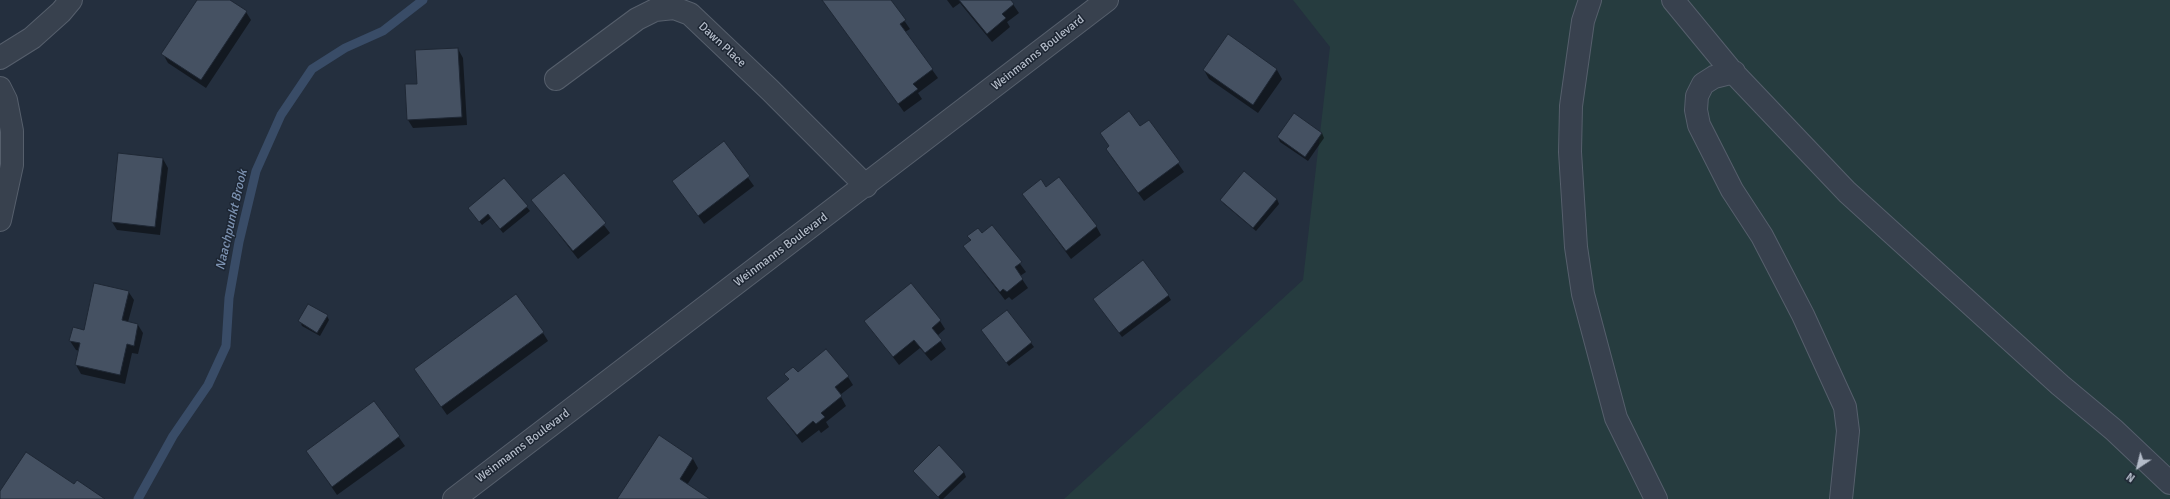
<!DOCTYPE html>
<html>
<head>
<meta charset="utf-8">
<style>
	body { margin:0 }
	#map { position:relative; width:2170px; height:499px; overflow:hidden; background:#242f3e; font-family:Signika,sans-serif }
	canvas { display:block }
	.north { position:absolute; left:2118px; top:447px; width:40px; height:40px; -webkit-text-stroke:3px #1d2633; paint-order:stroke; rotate:215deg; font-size:11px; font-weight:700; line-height:16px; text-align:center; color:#b4bcc9 }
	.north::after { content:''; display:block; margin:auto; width:14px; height:18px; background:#b4bcc9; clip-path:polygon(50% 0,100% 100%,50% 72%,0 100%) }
</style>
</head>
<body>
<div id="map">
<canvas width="2170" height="499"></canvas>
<div class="north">N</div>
</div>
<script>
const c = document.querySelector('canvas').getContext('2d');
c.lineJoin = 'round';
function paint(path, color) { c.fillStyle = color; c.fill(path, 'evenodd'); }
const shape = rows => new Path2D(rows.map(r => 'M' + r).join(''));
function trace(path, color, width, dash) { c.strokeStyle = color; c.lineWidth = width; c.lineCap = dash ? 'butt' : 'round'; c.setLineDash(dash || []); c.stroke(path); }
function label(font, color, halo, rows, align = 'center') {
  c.font = font + ' Signika,sans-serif'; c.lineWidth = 3; c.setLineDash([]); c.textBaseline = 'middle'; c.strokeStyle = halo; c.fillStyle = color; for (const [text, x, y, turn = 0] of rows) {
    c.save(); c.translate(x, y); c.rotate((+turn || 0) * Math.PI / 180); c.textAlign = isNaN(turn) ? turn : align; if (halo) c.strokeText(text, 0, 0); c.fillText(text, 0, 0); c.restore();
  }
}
paint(shape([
	[1293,0,2170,0,2170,499,1064,499,1303,280,1330,47]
]), '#263c3f');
paint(shape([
	[198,0,229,0,246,12,251,20,206,88,168,63,163,54],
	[824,0,890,0,910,29,905,32,938,78,918,93,922,99,904,112],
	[947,0,1010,0,1019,13,1007,22,1010,27,992,42,960,3,953,8],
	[1228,36,1277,70,1282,79,1258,113,1209,79,1204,70],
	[458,49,463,58,467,125,413,128,408,120],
	[1149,121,1184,172,1144,201,1112,158,1110,147,1101,133,1140,128],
	[1322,133,1324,138,1308,161,1280,142,1278,137],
	[723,143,754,186,704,224,673,181],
	[163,159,168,168,160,235,117,230,112,222],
	[564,174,610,233,578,259,532,200],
	[504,179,530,211,503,233,491,218,482,225,472,212],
	[1046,188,1096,226,1101,235,1071,259,1023,194],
	[1277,199,1279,204,1256,231,1224,204,1221,200],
	[992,226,1026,272,1020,276,1028,288,1012,300,1009,297,1005,300,964,247,971,241,968,237,982,234],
	[128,291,134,300,128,322,138,325,143,333,138,354,132,353,125,384,81,374,76,365,80,351,76,350,70,341,85,331],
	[1168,295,1171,300,1122,337,1097,303],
	[1007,311,1034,347,1009,366,982,331],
	[327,316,329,320,320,336,302,326,300,321],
	[865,321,940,321,945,329,937,336,946,349,931,361,920,348,899,365],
	[543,333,548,341,447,415,415,369],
	[798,373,848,377,853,385,840,395,846,406,826,422,829,427,821,433,819,430,802,443,767,398,789,380,786,374],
	[374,402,405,446,337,495,307,451],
	[659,437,693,459,698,468,687,485,708,499,618,499],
	[914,471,964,472,966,477,943,499,940,499]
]), '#0007');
trace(shape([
	[138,499,173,436,208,385,226,346,229,298,239,242,256,171,281,115,312,69,345,48,383,31,423,0]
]), '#394c67', 9);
const building = shape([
	[197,0,230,0,247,11,201,80,161,54,197,0],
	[822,0,891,0,906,20,900,24,933,69,913,84,918,89,898,104,822,0],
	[959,0,1011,0,1014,4,1002,14,1006,18,987,34,959,0],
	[1228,34,1277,69,1253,105,1203,70,1228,34],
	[458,48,462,117,407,120,405,84,417,84,415,50,458,48],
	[1129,111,1140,126,1149,120,1180,162,1138,193,1106,149,1109,146,1100,133,1129,111],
	[1294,113,1322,133,1305,157,1277,137,1294,113],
	[724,141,750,176,698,216,672,181,724,141],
	[118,153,163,158,155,227,111,222,118,153],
	[1244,171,1277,199,1253,228,1220,200,1244,171],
	[564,173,606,223,573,251,531,200,564,173],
	[1059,177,1097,226,1066,251,1022,194,1041,179,1046,187,1059,177],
	[504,178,528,206,500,229,488,214,479,222,468,208,504,178],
	[992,225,1022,262,1015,267,1023,279,1007,292,1003,289,1000,292,963,246,971,240,967,236,978,228,982,233,992,225],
	[1143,260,1169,295,1119,333,1093,299,1143,260],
	[94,283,129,291,122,320,138,324,134,346,127,344,120,375,75,365,80,343,69,341,73,327,84,330,94,283],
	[911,283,941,320,932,328,942,340,925,353,914,340,893,357,864,321,911,283],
	[516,294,544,332,441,407,414,369,516,294],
	[308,304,328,315,317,333,298,321,308,304],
	[1007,310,1032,342,1006,363,981,330,1007,310],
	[826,349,849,376,835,387,842,396,821,413,825,417,816,424,813,421,797,435,766,398,789,379,784,374,793,367,798,372,826,349],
	[374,401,400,436,332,487,306,451,374,401],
	[659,435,693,458,680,479,710,499,617,499,659,435],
	[939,445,964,472,938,497,913,471,939,445],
	[26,452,74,484,77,480,105,499,0,499,0,491,26,452]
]);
paint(building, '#455162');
trace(building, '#1f2835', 1);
const minor = shape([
	[1590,0,1583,21,1571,106,1570,152,1576,247,1583,294,1616,418,1656,499],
	[1673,0,1729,68,1847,192,2060,385,2114,430,2170,483],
	[0,58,32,38,61,12,71,0],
	[1734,72,1714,77,1703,84,1697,96,1696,110,1699,125,1732,190,1762,236,1803,315,1845,407,1848,431,1841,499],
	[556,79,637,19,655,10,674,8,690,14,770,90,866,186],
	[0,88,6,100,12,131,12,165,0,220],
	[454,499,1107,0]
]);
trace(minor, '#565f6c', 24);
trace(minor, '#38414e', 22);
label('12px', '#b4bcc9', '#1d2633', [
	["Dawn Place",722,45,43],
	["Weinmanns Boulevard",1038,53,-38],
	["Weinmanns Boulevard",781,250,-37],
	["Weinmanns Boulevard",523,446,-37]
]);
label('italic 13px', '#7c92b1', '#1d2633', [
	["Naachpunkt Brook",232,220,-77]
]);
</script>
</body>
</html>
